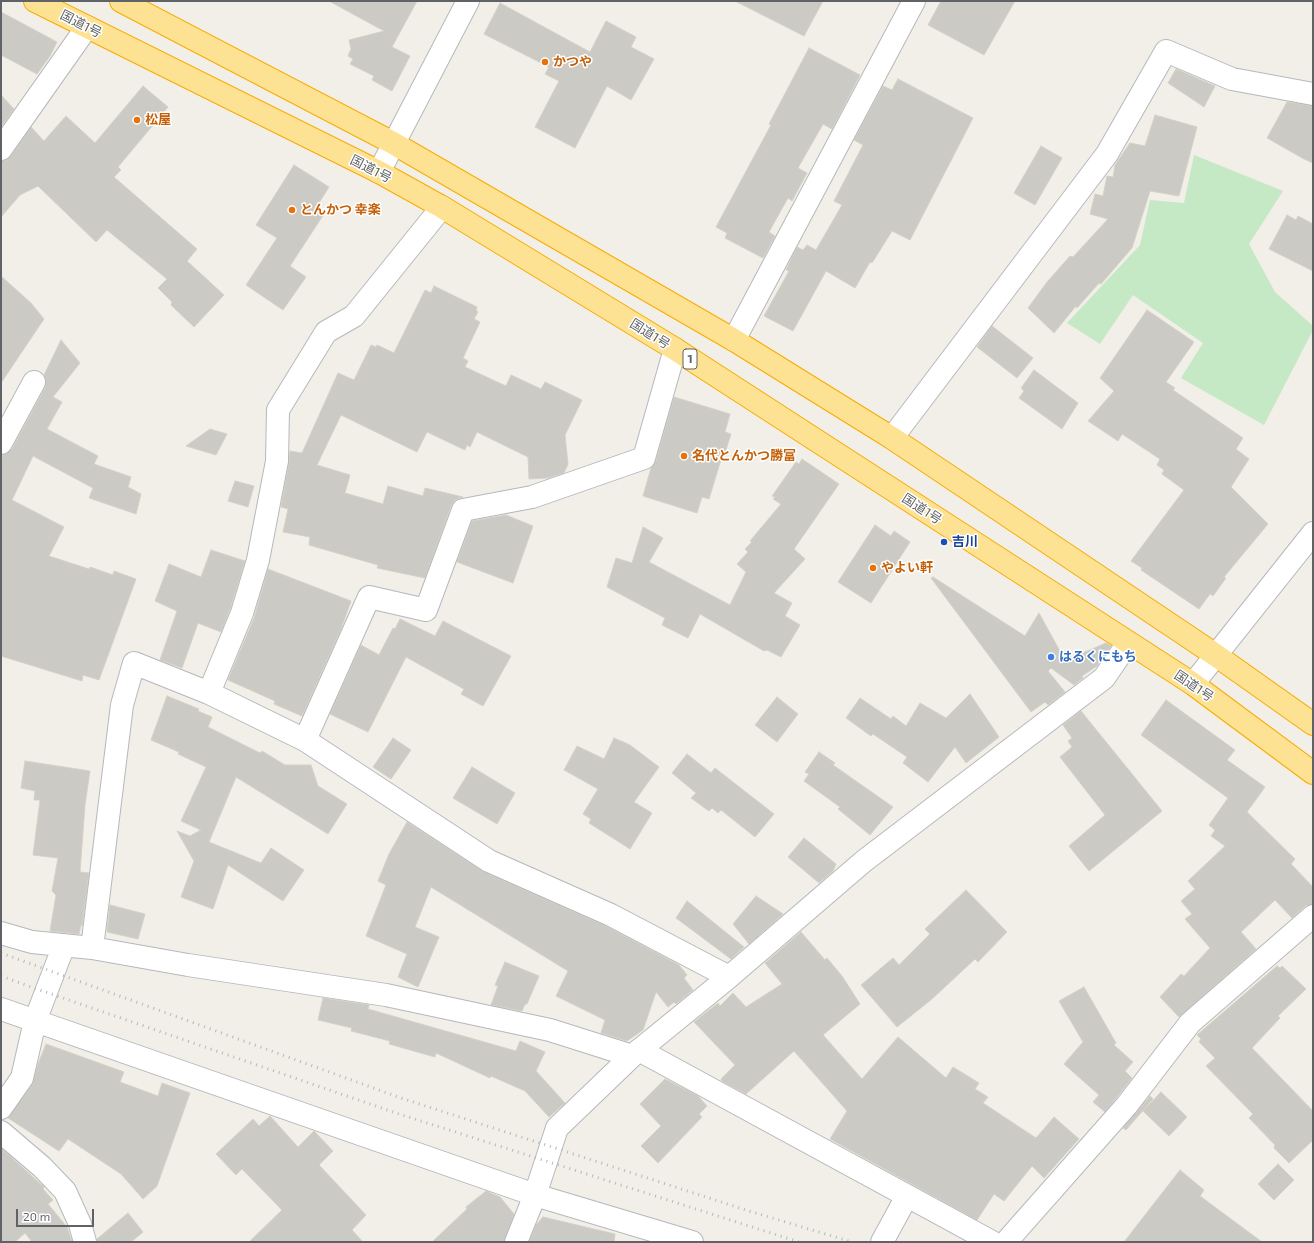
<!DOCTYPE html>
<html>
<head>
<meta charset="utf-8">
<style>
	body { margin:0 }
	#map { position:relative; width:1314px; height:1243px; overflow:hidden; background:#f1efe8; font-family:"Exo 2",sans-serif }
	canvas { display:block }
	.frame { position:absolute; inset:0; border:2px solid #5f6368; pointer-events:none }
	.scale { position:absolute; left:16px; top:1209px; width:78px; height:18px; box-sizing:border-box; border:2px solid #5f6368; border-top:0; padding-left:5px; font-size:12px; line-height:14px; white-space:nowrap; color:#5f6368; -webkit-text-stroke:3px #fff; paint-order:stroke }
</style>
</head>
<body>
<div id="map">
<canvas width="1314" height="1243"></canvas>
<div class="frame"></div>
<div class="scale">20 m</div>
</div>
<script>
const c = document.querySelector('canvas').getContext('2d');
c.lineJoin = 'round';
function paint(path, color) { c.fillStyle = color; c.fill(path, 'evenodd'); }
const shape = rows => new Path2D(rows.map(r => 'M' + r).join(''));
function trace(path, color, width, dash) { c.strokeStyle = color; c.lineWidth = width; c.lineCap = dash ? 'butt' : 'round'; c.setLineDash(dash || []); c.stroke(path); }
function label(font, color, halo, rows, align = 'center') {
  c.font = font + ' "Exo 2","Noto Sans JP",sans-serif'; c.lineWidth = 3; c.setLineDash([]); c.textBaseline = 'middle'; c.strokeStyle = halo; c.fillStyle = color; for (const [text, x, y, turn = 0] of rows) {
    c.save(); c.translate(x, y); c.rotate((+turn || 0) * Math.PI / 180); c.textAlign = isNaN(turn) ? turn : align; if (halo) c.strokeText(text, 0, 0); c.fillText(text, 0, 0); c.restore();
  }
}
paint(shape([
	[1194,155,1283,191,1249,244,1275,292,1313,326,1313,330,1264,425,1181,378,1203,343,1133,295,1100,344,1067,323,1140,245,1150,200,1184,203]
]), '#c5e8c5');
const building = shape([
	[329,1,417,1,392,47,410,56,392,91,372,80,374,76,350,64,353,59,348,56,351,49,349,40,384,31,329,1],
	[735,1,823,1,804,36,735,1],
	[941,1,1015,1,984,55,928,25,941,1],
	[500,3,590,52,606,21,636,37,631,47,654,59,631,100,607,86,575,148,535,127,559,81,545,74,549,67,484,34,500,3],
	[1,12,57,42,50,56,37,74,1,55,1,12],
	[809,48,860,75,832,129,823,124,798,168,807,173,792,201,788,198,769,232,775,236,763,258,725,238,727,233,716,227,771,125,769,124,809,48],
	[1176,69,1215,86,1204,107,1168,83,1176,69],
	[898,79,973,118,910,240,892,231,872,263,870,262,855,288,826,271,793,331,764,316,789,271,786,270,797,247,803,250,807,245,816,250,842,205,834,201,863,145,854,140,883,86,892,90,898,79],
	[143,86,168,107,118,167,121,170,114,177,197,249,187,261,224,295,194,327,171,305,172,302,158,288,167,279,107,230,96,242,38,186,20,195,1,217,1,161,7,160,11,156,31,127,44,141,66,116,95,143,143,86],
	[1,95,14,109,1,127,1,95],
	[1287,102,1313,106,1313,163,1304,159,1267,138,1287,102],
	[1155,115,1197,127,1179,196,1150,191,1132,248,1101,284,1099,283,1077,308,1076,306,1054,333,1028,308,1047,282,1070,256,1073,257,1108,219,1090,214,1095,194,1103,196,1107,176,1113,177,1115,165,1130,143,1145,146,1155,115],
	[1041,146,1062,158,1035,205,1014,193,1041,146],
	[294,165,329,187,315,209,324,214,290,266,306,277,283,310,246,285,277,238,256,225,294,165],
	[1287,215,1296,220,1298,216,1313,224,1313,271,1269,249,1287,215],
	[1,276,31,303,44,319,1,383,1,276],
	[434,286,477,307,476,310,478,312,474,319,480,322,463,358,468,361,465,367,506,386,511,375,541,389,545,382,582,400,565,435,568,464,564,473,548,478,529,479,528,457,477,432,470,447,467,445,465,450,427,432,417,452,341,415,317,465,350,475,345,493,383,504,388,486,423,496,425,488,463,497,455,500,451,506,425,578,377,568,378,565,309,545,310,537,283,532,288,509,281,507,289,463,290,451,302,453,338,373,354,380,371,345,376,347,377,345,394,353,425,290,431,293,434,286],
	[1147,310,1194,342,1166,382,1175,388,1173,390,1243,438,1236,449,1249,459,1231,487,1268,524,1224,577,1226,578,1213,596,1210,594,1199,609,1141,570,1142,568,1131,561,1184,490,1162,474,1164,470,1157,465,1160,459,1122,434,1118,441,1088,421,1114,391,1100,378,1147,310],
	[992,326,1033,358,1017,378,977,347,992,326],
	[61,340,80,363,53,397,62,402,47,429,98,456,94,464,131,477,128,487,141,494,136,514,89,498,93,488,33,456,12,500,64,527,49,556,89,569,90,567,113,575,114,571,136,579,99,680,83,675,82,681,1,656,1,459,3,455,12,449,45,388,46,381,44,375,61,340],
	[1034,370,1078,403,1062,429,1019,398,1024,391,1021,388,1034,370],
	[674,397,730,414,725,432,731,434,725,453,723,453,709,499,702,497,697,513,643,496,651,468,656,461,674,397],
	[210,429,227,434,216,455,186,446,210,429],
	[802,459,839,484,794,549,805,559,774,593,792,603,785,616,800,625,781,657,767,650,764,651,700,614,688,638,662,625,665,618,607,587,616,558,632,563,643,527,663,538,649,562,730,605,746,572,737,564,748,552,745,549,752,542,750,541,781,504,773,499,775,497,772,496,796,462,799,464,802,459],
	[235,481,254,486,248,507,228,501,235,481],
	[506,515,533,526,513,583,457,562,472,521,506,515],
	[875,525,891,536,894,531,910,542,871,603,838,582,875,525],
	[211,550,245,561,230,609,221,632,198,623,182,668,160,660,177,611,155,601,169,564,201,577,211,550],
	[268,569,351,601,341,629,302,716,274,704,275,701,228,680,254,618,268,569],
	[933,577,1025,636,1039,613,1061,653,1066,651,1071,658,1106,643,1111,646,1097,666,1082,676,1083,678,1074,685,1051,668,1048,671,1065,692,1048,705,1045,702,1031,712,931,578,933,577],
	[400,619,435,636,443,621,511,656,483,706,461,694,464,689,406,657,368,732,330,714,361,645,379,655,393,628,395,629,400,619],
	[970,694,999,737,966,763,955,747,928,782,903,763,907,757,873,734,871,736,846,718,860,698,891,719,893,716,906,726,920,703,946,718,970,694],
	[167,696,199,709,198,711,212,717,208,727,260,753,262,751,285,765,311,765,318,786,347,804,328,834,236,777,209,842,261,863,271,848,304,870,283,901,228,865,213,909,181,897,194,861,177,831,190,836,201,830,181,821,206,767,178,754,179,752,151,740,167,696],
	[777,697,798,714,777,742,755,725,777,697],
	[1166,700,1235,750,1227,760,1265,787,1247,812,1295,859,1291,864,1313,887,1313,904,1305,906,1292,918,1275,900,1241,932,1256,949,1179,1017,1160,997,1181,974,1184,976,1210,948,1185,919,1192,914,1181,901,1195,889,1188,881,1225,846,1211,836,1215,830,1209,825,1228,798,1141,735,1166,700],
	[1081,711,1162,811,1089,871,1069,846,1105,815,1060,757,1072,747,1068,741,1072,738,1063,725,1081,711],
	[393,738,411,750,391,779,373,767,393,738],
	[614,738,630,745,659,767,634,802,652,813,630,849,589,823,591,819,583,814,598,789,564,770,577,746,604,759,614,738],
	[819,752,835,763,833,765,893,807,870,835,838,809,840,807,804,781,809,774,805,772,819,752],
	[687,754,711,773,715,768,774,814,755,837,721,810,718,813,712,808,709,811,691,798,696,793,672,773,687,754],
	[25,761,90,771,85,805,80,872,89,873,82,926,81,925,79,934,50,931,56,895,52,891,58,858,33,855,40,800,34,800,35,791,21,788,25,761],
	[472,767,515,793,497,824,453,798,472,767],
	[407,822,484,872,606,926,679,965,687,975,684,978,693,990,676,1004,674,1002,668,1007,656,992,643,1030,627,1041,601,1033,605,1020,556,996,568,971,431,887,415,927,439,937,418,987,398,977,407,954,366,936,386,885,378,881,389,854,407,822],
	[804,838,836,864,833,871,819,883,788,857,804,838],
	[966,890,1007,932,978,962,975,959,932,999,897,1027,861,985,893,958,899,965,930,934,925,929,966,890],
	[756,896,783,914,749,944,733,924,756,896],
	[687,901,744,947,731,959,676,918,687,901],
	[110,905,145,914,138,939,107,932,110,905],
	[801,932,825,960,827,958,842,976,860,1004,823,1035,862,1079,898,1037,946,1078,953,1067,979,1083,975,1089,988,1097,983,1103,1036,1138,1054,1117,1079,1139,1044,1178,1032,1166,1004,1201,994,1194,977,1220,830,1139,847,1111,794,1051,746,1094,722,1081,721,1079,735,1065,694,1022,718,1003,720,1006,733,993,746,1007,782,984,765,963,801,932],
	[505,962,539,976,527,1004,525,1004,522,1011,491,1005,498,986,495,985,505,962],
	[1277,966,1280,968,1282,966,1306,989,1278,1016,1280,1018,1252,1048,1313,1111,1313,1140,1289,1163,1274,1148,1275,1145,1249,1118,1253,1114,1206,1066,1215,1058,1199,1042,1201,1039,1197,1035,1277,966],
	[1084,987,1116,1043,1114,1045,1133,1062,1125,1071,1132,1078,1105,1112,1093,1102,1099,1095,1064,1064,1083,1042,1059,1001,1084,987],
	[323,998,369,1005,368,1009,516,1051,520,1041,545,1052,536,1071,565,1103,549,1117,525,1091,491,1076,490,1078,436,1053,435,1057,389,1044,390,1041,351,1031,352,1028,318,1020,323,998],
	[46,1044,124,1072,120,1082,158,1096,162,1083,190,1093,157,1186,143,1199,121,1174,68,1139,59,1151,8,1118,32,1085,38,1064,46,1044],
	[665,1079,698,1096,707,1106,699,1114,702,1117,658,1163,641,1146,661,1126,640,1104,665,1079],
	[1161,1092,1187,1117,1169,1136,1143,1111,1161,1092],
	[1150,1096,1153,1099,1126,1130,1123,1128,1150,1096],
	[270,1116,298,1147,314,1131,333,1151,319,1165,366,1215,352,1230,363,1242,249,1242,282,1210,242,1169,236,1175,216,1154,253,1119,259,1126,270,1116],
	[1,1148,44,1187,43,1189,53,1200,48,1204,67,1227,72,1242,32,1242,25,1233,15,1242,1,1242,1,1148],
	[1278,1164,1294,1180,1274,1200,1258,1184,1278,1164],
	[1180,1170,1204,1190,1200,1196,1262,1242,1124,1242,1180,1170],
	[486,1191,500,1197,514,1214,504,1242,432,1242,467,1209,466,1207,486,1191],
	[128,1213,143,1232,131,1242,97,1242,97,1239,128,1213],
	[543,1217,615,1234,614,1242,529,1242,536,1225,543,1217]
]);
paint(building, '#cccac5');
trace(building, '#d6d1c6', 1);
const minor = shape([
	[1,149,87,27],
	[379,172,468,1],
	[734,340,914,1],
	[892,438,1107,154,1166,51,1232,79,1313,94],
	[1,443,34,382],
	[1193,684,1313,533],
	[209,693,242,613,258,560,277,461,278,410,326,332,354,316,442,207],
	[305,740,369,597,426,610,463,510,532,497,644,458,675,349],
	[1,933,32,942,92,948,188,965,386,995,550,1030,632,1056],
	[92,948,122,705,134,663,209,693,305,740,489,861,611,915,729,977],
	[1,1009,535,1195,692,1242],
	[639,1050,992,1242],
	[1,1108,22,1078,35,1021,64,945],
	[1,1132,42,1167,65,1191,80,1224,85,1242],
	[516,1242,535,1195,557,1128,632,1056,729,977,864,861,1104,678,1128,643],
	[882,1242,907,1196],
	[1006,1242,1127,1105,1190,1023,1313,916]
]);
const highway = shape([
	[35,1,379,172,442,207,675,349,1193,684,1313,773],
	[121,1,393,143,734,340,892,438,1217,656,1313,724]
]);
trace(minor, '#b5b8bc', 24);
trace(highway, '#f9ab00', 24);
trace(minor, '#fff', 22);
trace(highway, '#fde293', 22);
trace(shape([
	[1,953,401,1098,749,1211,852,1242],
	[1,976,31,987,396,1113,799,1242]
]), '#b6b7b8', 3, [1, 5]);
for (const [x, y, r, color] of [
	[545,62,4,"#e8710a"],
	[137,120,4,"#e8710a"],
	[292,210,4,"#e8710a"],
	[684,456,4,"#e8710a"],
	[944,542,4,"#1a4fb4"],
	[873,568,4,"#e8710a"],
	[1051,657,4,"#3f7fe0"]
]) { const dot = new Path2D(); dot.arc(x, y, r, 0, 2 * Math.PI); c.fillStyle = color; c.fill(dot); trace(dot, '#fff', 1.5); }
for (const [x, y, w] of [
	[690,359,14]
]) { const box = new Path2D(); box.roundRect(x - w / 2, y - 10, w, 20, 3); c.fillStyle = '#fff'; c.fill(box); trace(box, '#5f6368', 1); }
label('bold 12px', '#5f6368', null, [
	["1",690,359]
]);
label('13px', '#5f6368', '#fff', [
	["国道1号",81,24,27],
	["国道1号",371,169,27],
	["国道1号",650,334,32],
	["国道1号",922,509,33],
	["国道1号",1194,686,34]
]);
label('bold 13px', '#c56008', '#fff', [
	["かつや",553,62],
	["松屋",145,120],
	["とんかつ 幸楽",300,210],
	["名代とんかつ勝富",692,456],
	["やよい軒",881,568]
], 'left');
label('bold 13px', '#164399', '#fff', [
	["吉川",952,542]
], 'left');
label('bold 13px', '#366cbe', '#fff', [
	["はるくにもち",1059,657]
], 'left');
</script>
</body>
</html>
